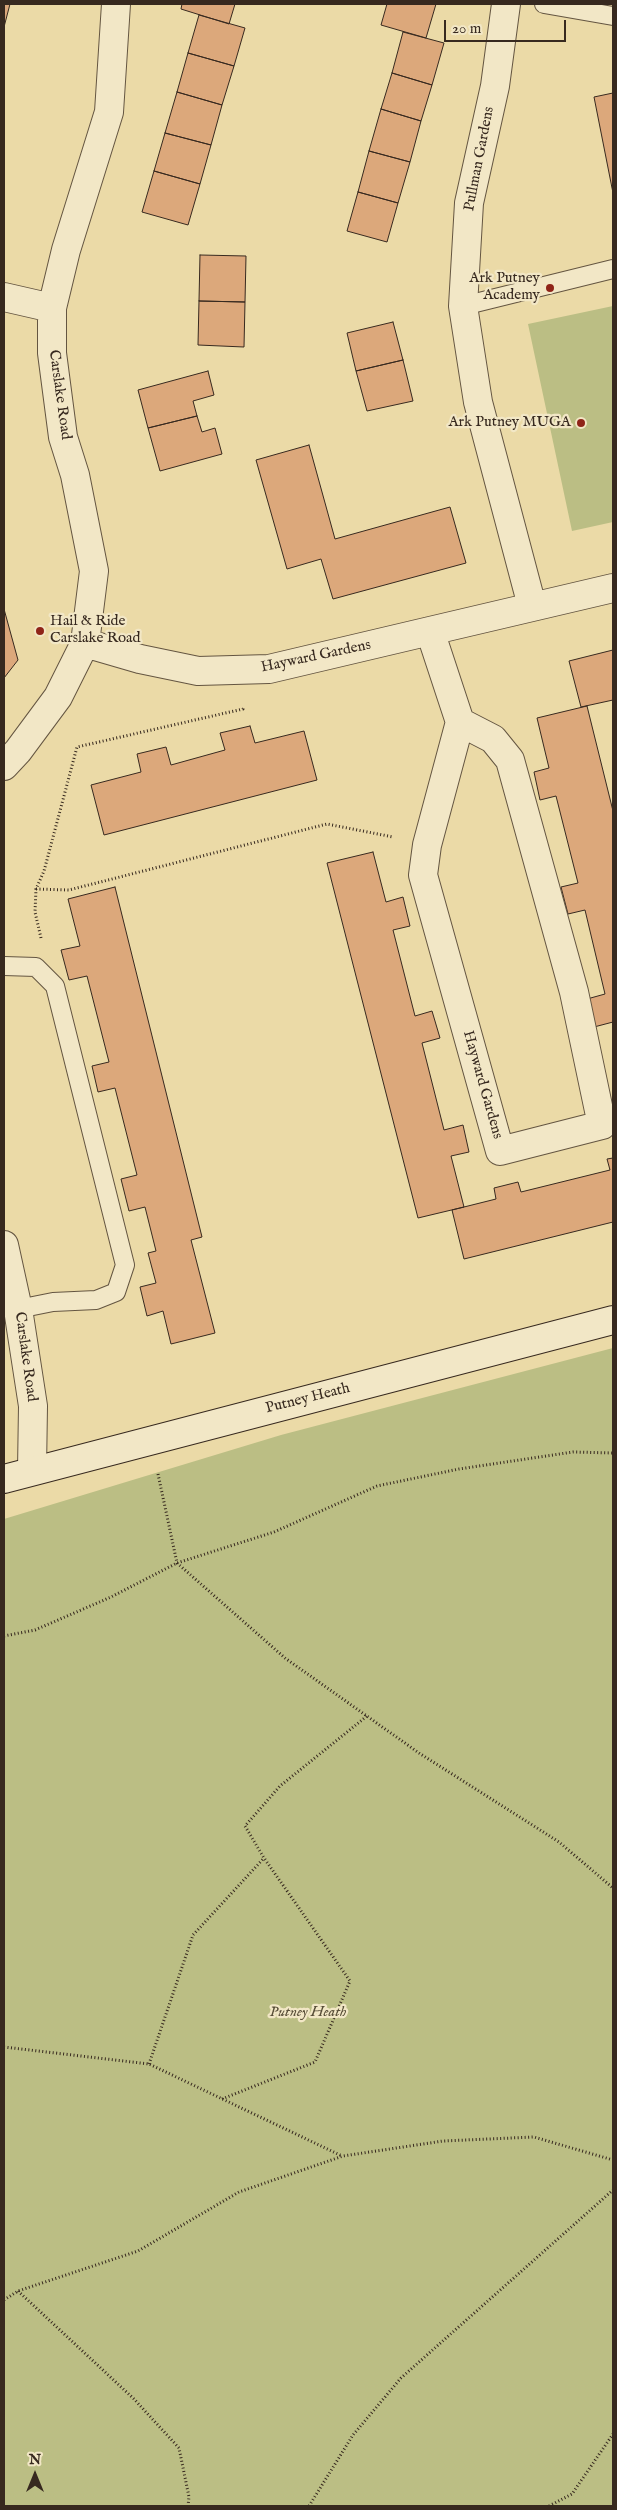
<!DOCTYPE html>
<html>
<head>
<meta charset="utf-8">
<style>
	body { margin:0 }
	#map { position:relative; width:617px; height:2510px; overflow:hidden; background:#ebdaa7; font-family:"IM FELL English",serif }
	canvas { display:block }
	.frame { position:absolute; inset:0; border:5px solid #37291f; pointer-events:none }
	.north { position:absolute; left:10px; top:2450px; width:50px; height:50px; -webkit-text-stroke:4px #f2e7c6; paint-order:stroke; rotate:0deg; font-size:14px; font-weight:700; line-height:20px; text-align:center; color:#37291f }
	.north::after { content:''; display:block; margin:auto; width:18px; height:22px; background:#37291f; clip-path:polygon(50% 0,100% 100%,50% 72%,0 100%) }
	.scale { position:absolute; left:444px; top:20px; width:122px; height:22px; box-sizing:border-box; border:2px solid #37291f; border-top:0; padding-left:6px; font-size:15px; line-height:18px; white-space:nowrap; color:#37291f; -webkit-text-stroke:4px #f2e7c6; paint-order:stroke }
</style>
</head>
<body>
<div id="map">
<canvas width="617" height="2510"></canvas>
<div class="frame"></div>
<div class="north">N</div>
<div class="scale">20 m</div>
</div>
<script>
const c = document.querySelector('canvas').getContext('2d');
c.lineJoin = 'round';
function paint(path, color) { c.fillStyle = color; c.fill(path, 'evenodd'); }
const shape = rows => new Path2D(rows.map(r => 'M' + r).join(''));
function trace(path, color, width, dash) { c.strokeStyle = color; c.lineWidth = width; c.lineCap = dash ? 'butt' : 'round'; c.setLineDash(dash || []); c.stroke(path); }
function label(font, color, halo, rows, align = 'center') {
  c.font = font + ' "IM FELL English",serif'; c.lineWidth = 4.5; c.setLineDash([]); c.textBaseline = 'middle'; c.strokeStyle = halo; c.fillStyle = color; for (const [text, x, y, turn = 0] of rows) {
    c.save(); c.translate(x, y); c.rotate((+turn || 0) * Math.PI / 180); c.textAlign = isNaN(turn) ? turn : align; if (halo) c.strokeText(text, 0, 0); c.fillText(text, 0, 0); c.restore();
  }
}
paint(shape([
	[613,306,613,522,572,531,528,324],
	[613,1348,613,2506,4,2506,4,1519,281,1435]
]), '#bbbe84');
const building = shape([
	[4,4,10,4,4,27,4,4],
	[182,4,235,4,229,24,181,9,182,4],
	[387,4,436,4,426,38,381,25,387,4],
	[199,15,245,28,234,66,188,53,199,15],
	[403,32,444,43,432,85,392,73,403,32],
	[188,53,234,66,222,105,177,92,188,53],
	[392,73,432,85,421,121,381,109,392,73],
	[177,92,222,105,211,145,165,133,177,92],
	[613,93,613,193,594,97,613,93],
	[381,109,421,121,410,162,369,151,381,109],
	[165,133,211,145,200,184,154,171,165,133],
	[369,151,410,162,398,203,358,192,369,151],
	[154,171,200,184,188,225,142,212,154,171],
	[358,192,398,203,387,242,347,231,358,192],
	[200,255,246,256,245,302,199,301,200,255],
	[199,301,245,302,244,347,198,345,199,301],
	[393,322,403,360,356,371,347,333,393,322],
	[403,360,413,401,367,411,356,371,403,360],
	[208,371,214,395,193,401,197,416,148,428,138,390,208,371],
	[197,416,202,432,215,428,222,454,160,471,148,428,197,416],
	[309,445,335,539,450,507,466,563,333,599,321,559,287,569,256,460,309,445],
	[4,609,18,660,4,678,4,609],
	[613,650,613,700,581,707,569,661,613,650],
	[587,706,613,811,613,1025,613,1022,594,1027,587,999,605,994,585,910,568,914,561,887,578,883,556,796,540,800,534,772,549,768,537,718,587,706],
	[250,726,255,743,304,731,317,780,104,835,91,785,141,772,137,754,166,747,171,765,225,750,220,733,250,726],
	[373,852,386,902,403,897,410,926,393,930,415,1016,432,1011,440,1038,422,1043,444,1130,463,1125,469,1152,451,1156,464,1207,418,1218,327,863,373,852],
	[115,887,202,1237,191,1240,215,1333,171,1344,163,1311,147,1316,140,1287,156,1283,148,1253,156,1251,145,1207,129,1211,121,1179,137,1175,115,1088,98,1092,92,1066,109,1062,87,976,69,980,61,950,80,946,68,899,115,887],
	[613,1158,613,1222,464,1259,452,1210,496,1199,494,1188,518,1182,521,1192,610,1170,607,1159,613,1158]
]);
paint(building, '#dca87b');
trace(building, '#37291f', 1);
const lane = shape([
	[544,4,613,16],
	[463,306,613,269],
	[4,966,36,967,55,986,125,1265,116,1292,96,1300,53,1302,18,1309]
]);
const street = shape([
	[506,4,495,86,469,203,463,306,478,402,532,606],
	[4,297,52,308],
	[85,643,140,659,198,671,269,669,430,631],
	[460,722,493,739,510,760,574,992,602,1125,500,1151,423,875,427,845,460,722,430,631,613,588],
	[4,766,18,751,58,697,85,643,94,571,75,475,63,437,52,353,52,308,66,250,109,112,116,4],
	[4,1245,18,1309,33,1406,32,1470]
]);
const secondary = shape([
	[4,1479,613,1320]
]);
trace(lane, '#645541', 20);
trace(street, '#645541', 30);
trace(secondary, '#37291f', 30);
trace(shape([
	[36,889,69,890,327,824,393,837],
	[41,938,35,912,36,889,44,871,77,747,243,709,243,706],
	[158,1474,177,1563,285,1658,419,1753,559,1842,613,1888],
	[4,1636,35,1630,111,1597,177,1563,274,1532,377,1486,459,1469,573,1452,613,1453],
	[4,2047,149,2064,342,2156],
	[149,2064,193,1935,264,1858],
	[222,2099,315,2062,350,1981,264,1858,245,1826,280,1786,367,1716],
	[18,2291,134,2399,179,2448,189,2497,188,2506],
	[4,2300,18,2291,138,2251,239,2192,343,2156,443,2141,534,2137,613,2160],
	[309,2506,353,2435,401,2378,613,2190],
	[549,2506,572,2494,613,2434]
]), '#37291f', 3, [1, 2.5]);
trace(lane, '#f2e7c6', 18);
trace(street, '#f2e7c6', 28);
trace(secondary, '#f2e7c6', 28);
for (const [x, y, r, color] of [
	[550,288,5,"#8f2418"],
	[581,423,5,"#8f2418"],
	[40,631,5,"#8f2418"]
]) { const dot = new Path2D(); dot.arc(x, y, r, 0, 2 * Math.PI); c.fillStyle = color; c.fill(dot); trace(dot, '#f2e7c6', 2); }
label('15px', '#37291f', '#f2e7c6', [
	["Pullman Gardens",480,159,-79],
	["Carslake Road",59,395,82],
	["Hayward Gardens",316,657,-12],
	["Hayward Gardens",482,1085,74],
	["Carslake Road",25,1357,82],
	["Putney Heath",308,1399,-14]
]);
label('15px', '#37291f', '#f2e7c6', [
	["Ark Putney",540,279],
	["Academy",540,296],
	["Ark Putney MUGA",571,423],
	["Hail & Ride",50,622,"left"],
	["Carslake Road",50,639,"left"]
], 'right');
label('italic 15px', '#584e38', '#f2e7c6', [
	["Putney Heath",308,2013]
]);
</script>
</body>
</html>
